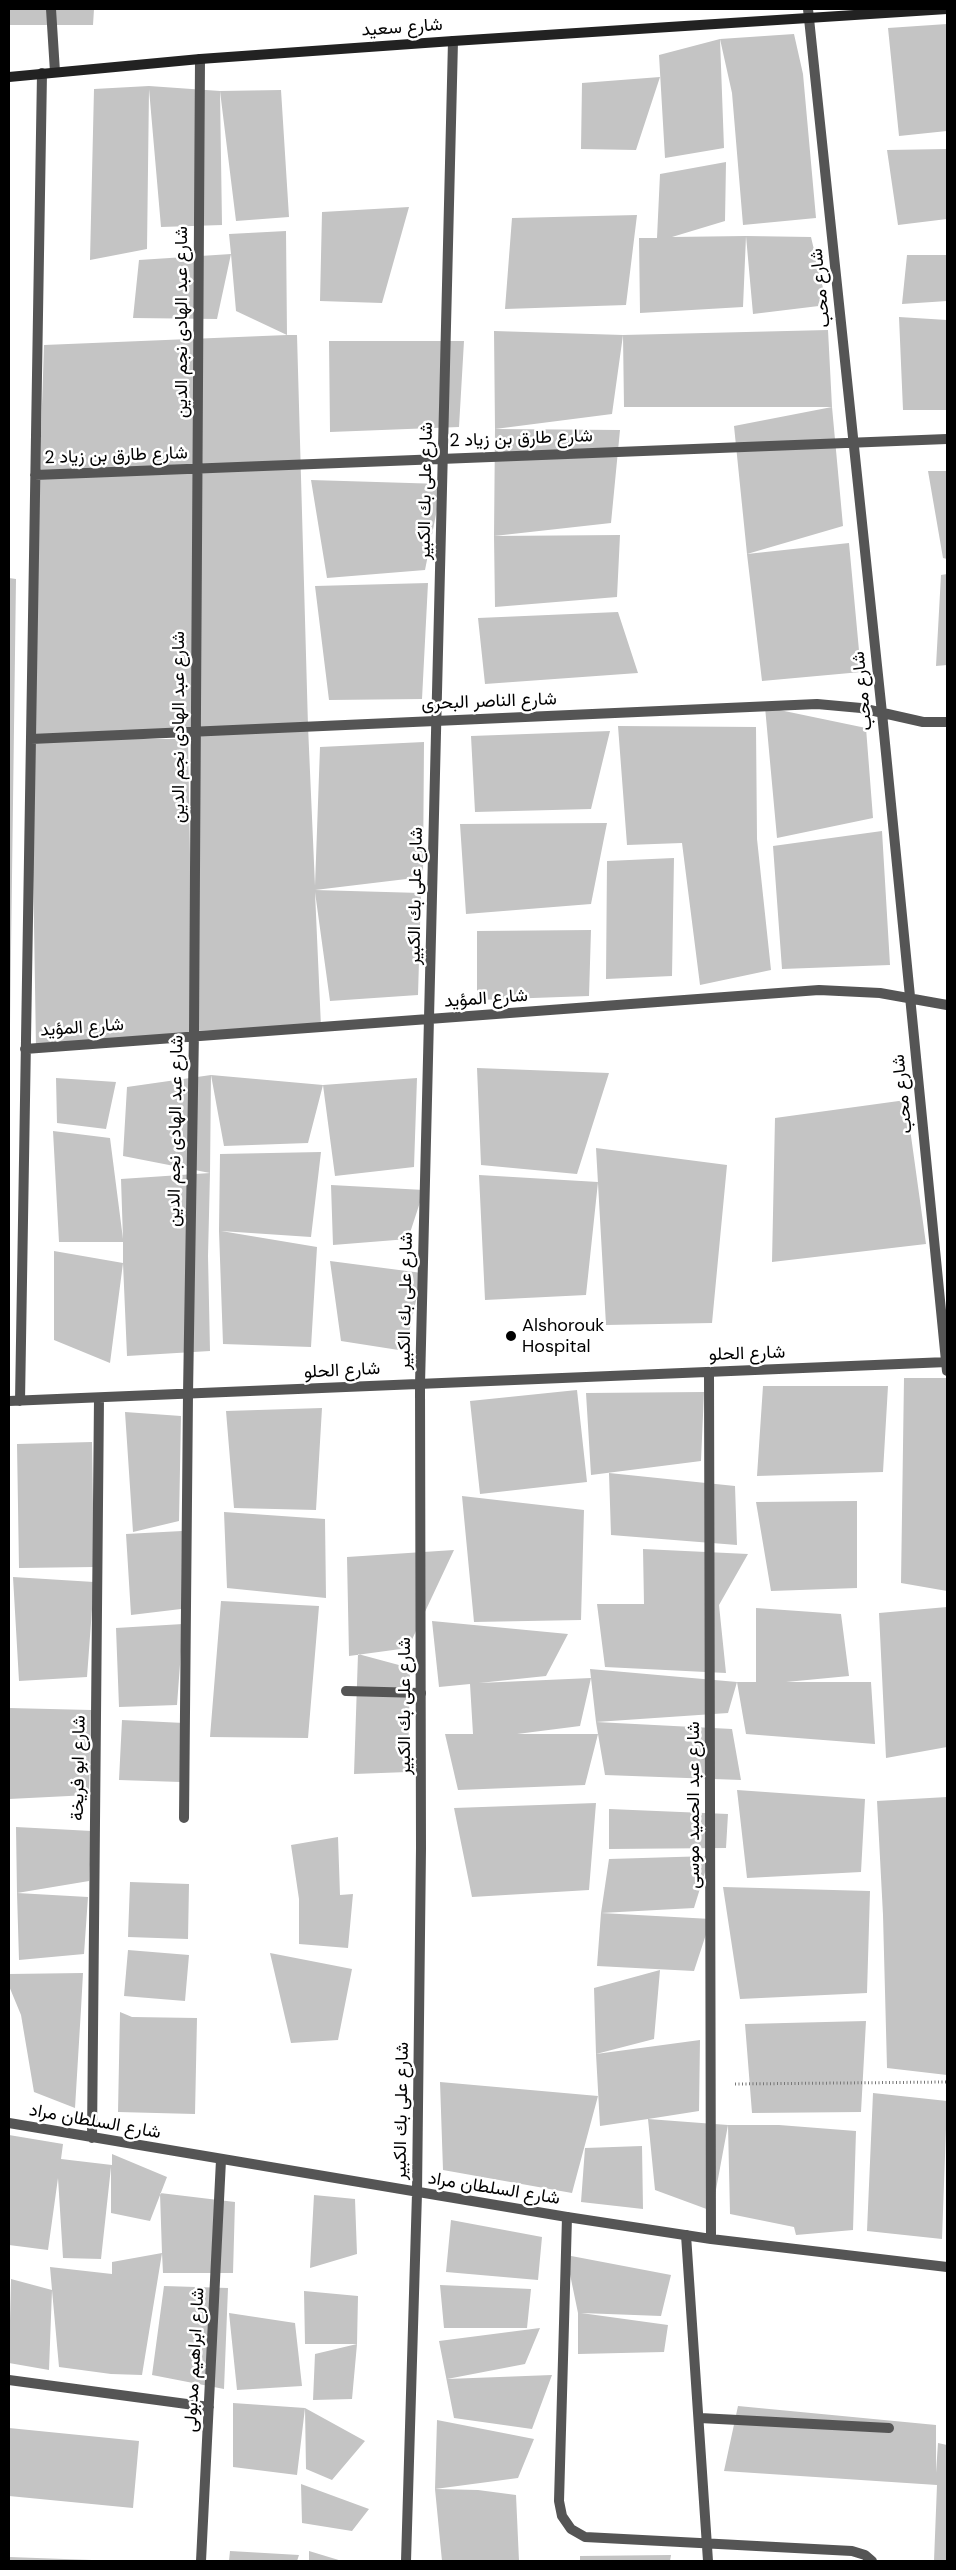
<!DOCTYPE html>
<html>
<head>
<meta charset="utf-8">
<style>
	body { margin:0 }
	#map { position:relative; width:956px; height:2570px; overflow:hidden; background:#fff; font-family:"DM Sans",sans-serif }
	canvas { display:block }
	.frame { position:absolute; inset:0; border:10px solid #000; pointer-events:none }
</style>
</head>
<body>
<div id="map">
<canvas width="956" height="2570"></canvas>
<div class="frame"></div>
</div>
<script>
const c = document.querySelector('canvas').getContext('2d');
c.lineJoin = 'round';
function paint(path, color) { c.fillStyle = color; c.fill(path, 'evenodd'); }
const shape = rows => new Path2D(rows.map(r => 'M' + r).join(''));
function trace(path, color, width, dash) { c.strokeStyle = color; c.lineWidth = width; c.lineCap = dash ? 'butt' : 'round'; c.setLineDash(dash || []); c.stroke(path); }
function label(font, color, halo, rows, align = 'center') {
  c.font = font + ' "DM Sans",Vazirmatn,sans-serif'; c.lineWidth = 5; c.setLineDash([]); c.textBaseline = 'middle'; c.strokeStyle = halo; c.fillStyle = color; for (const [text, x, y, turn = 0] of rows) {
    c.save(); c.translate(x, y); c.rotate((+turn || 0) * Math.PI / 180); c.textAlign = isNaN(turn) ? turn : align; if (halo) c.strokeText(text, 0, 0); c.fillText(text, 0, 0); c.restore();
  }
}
paint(shape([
	[9,9,94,9,93,25,9,25],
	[947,24,947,131,899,136,888,28],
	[794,34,803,74,816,218,743,225,732,93,720,39],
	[720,39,724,148,665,158,659,55],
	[660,77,636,150,581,149,582,83],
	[149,86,220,91,281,90,289,217,236,221,220,91,222,225,161,227,149,89,147,249,90,260,94,89],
	[947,149,947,219,898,225,887,150],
	[726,162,725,221,672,237,746,236,743,307,640,313,639,238,657,238,660,174],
	[409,207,382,303,320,301,322,212],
	[637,215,626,305,505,309,512,218],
	[286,231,287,335,297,335,308,726,315,886,320,747,424,742,423,877,315,890,421,893,418,995,330,1001,315,892,321,1027,193,1031,193,1036,36,1048,31,739,44,345,287,335,236,311,231,254,217,319,133,318,139,260,231,254,229,234],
	[196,731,193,1028,188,739,41,739],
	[746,236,811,237,827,305,753,314],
	[907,255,947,255,947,301,902,304],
	[899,317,947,320,947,410,903,410],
	[828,330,832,407,843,526,747,554,734,426,832,407,624,407,623,335,612,414,495,429,494,331,623,335],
	[329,341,464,341,459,427,330,432],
	[495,429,620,430,611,523,494,536,620,535,617,597,495,607,494,536],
	[928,471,947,471,947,559,943,558],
	[311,480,442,484,425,570,327,578],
	[849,543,861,672,762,681,747,554],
	[947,574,947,665,936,666,941,575],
	[9,578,16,579,10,1025,9,1025],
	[428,583,422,699,329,700,315,586],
	[618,612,638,673,485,684,478,618],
	[765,707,866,728,873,818,777,838],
	[618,726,756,727,757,839,771,970,700,985,682,843,627,845],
	[610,731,591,809,475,812,471,736],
	[607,823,591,904,466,914,460,824],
	[882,831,890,965,782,969,773,846],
	[674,858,672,976,606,979,607,861],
	[591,930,589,996,477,1000,477,931],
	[477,1068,609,1073,577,1174,481,1165],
	[211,1075,210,1173,208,1256,210,1351,127,1356,123,1263,110,1363,54,1340,54,1251,123,1263,123,1242,59,1242,53,1131,110,1138,123,1239,121,1179,210,1173,123,1156,127,1087],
	[211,1075,323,1085,308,1143,224,1146],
	[56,1078,116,1082,106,1129,57,1123],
	[417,1078,414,1167,335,1176,323,1085],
	[906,1100,926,1244,772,1262,775,1118],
	[596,1148,727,1165,712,1323,606,1325],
	[321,1152,311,1237,221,1231,317,1247,311,1347,223,1344,219,1231,220,1154],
	[479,1175,598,1182,586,1295,485,1300],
	[331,1185,424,1190,408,1239,333,1245],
	[330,1261,422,1273,405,1351,341,1341],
	[904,1378,947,1378,947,1591,901,1583],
	[763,1386,888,1386,883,1472,757,1476],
	[577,1390,587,1482,480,1494,470,1401],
	[704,1392,701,1461,591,1475,586,1393],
	[322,1408,316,1510,234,1508,226,1411],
	[125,1412,181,1416,179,1521,133,1532],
	[92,1442,94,1567,19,1568,17,1444],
	[609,1473,735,1486,737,1545,611,1535],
	[462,1496,584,1510,581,1620,474,1622],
	[857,1501,857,1588,771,1591,756,1502],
	[224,1512,325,1519,326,1598,227,1588],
	[182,1531,181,1609,131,1615,126,1534],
	[643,1549,748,1554,719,1605,726,1673,605,1667,597,1604,644,1604],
	[454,1550,408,1648,349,1656,347,1557],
	[13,1577,94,1582,87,1677,19,1681],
	[221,1601,319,1606,308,1738,210,1737],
	[947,1607,947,1747,886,1758,879,1613],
	[756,1608,841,1614,849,1676,786,1682,871,1682,875,1744,746,1734,737,1682,756,1682],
	[432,1621,568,1634,546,1676,479,1683,591,1678,590,1669,737,1682,728,1713,596,1722,591,1678,580,1726,517,1734,598,1734,596,1722,732,1729,741,1780,605,1775,598,1734,585,1785,458,1790,445,1734,473,1734,470,1684,439,1687],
	[183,1624,177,1705,119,1707,116,1628],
	[358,1654,410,1668,408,1772,354,1774],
	[9,1708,91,1710,89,1795,9,1799],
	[122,1720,184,1723,181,1782,119,1780],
	[737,1790,865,1799,861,1872,747,1878],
	[947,1797,947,2075,887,2068,883,1915,877,1801],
	[596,1803,589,1890,472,1897,454,1808],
	[609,1809,728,1814,726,1848,609,1849],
	[16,1827,92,1831,89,1881,17,1893,88,1897,84,1954,19,1960,17,1893],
	[338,1837,340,1895,353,1894,348,1948,299,1944,299,1899,291,1845],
	[710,1856,694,1908,601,1913,609,1859],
	[130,1882,189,1884,188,1939,128,1937],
	[723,1887,870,1891,867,1993,740,1999],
	[601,1913,711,1919,694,1971,597,1966],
	[128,1950,189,1955,185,2001,124,1996],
	[270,1953,352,1969,338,2040,291,2043],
	[660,1970,654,2039,596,2054,700,2040,699,2111,648,2119,728,2125,779,2125,856,2131,853,2230,796,2235,794,2227,730,2214,728,2125,712,2211,655,2190,648,2119,600,2126,596,2054,594,1988],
	[83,1973,81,2009,75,2108,34,2092,21,2015,9,1986,9,1974],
	[120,2012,132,2017,197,2018,195,2114,118,2112],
	[866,2021,861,2112,752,2113,745,2024],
	[440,2082,598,2096,572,2193,443,2170],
	[873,2093,947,2101,942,2239,867,2231],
	[9,2135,63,2144,61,2159,112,2165,112,2154,167,2177,150,2221,111,2213,111,2167,101,2259,63,2258,58,2178,48,2250,9,2245],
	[642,2146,643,2209,581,2202,585,2148],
	[160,2193,235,2202,233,2273,163,2273,162,2253,142,2375,111,2374,59,2367,52,2290,49,2370,9,2363,11,2279,52,2290,50,2267,112,2274,112,2262,162,2253],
	[314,2195,355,2199,357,2254,310,2268],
	[451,2220,542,2237,538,2280,446,2272],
	[566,2255,671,2275,661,2316,581,2313,668,2325,664,2352,578,2354,578,2313],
	[440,2285,531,2289,527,2328,444,2328],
	[164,2286,228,2288,224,2389,152,2375],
	[304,2291,358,2296,357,2344,305,2344],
	[229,2313,295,2323,302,2386,237,2390],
	[540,2328,525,2364,447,2379,552,2375,532,2429,454,2418,439,2341],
	[357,2344,352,2399,313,2400,315,2354],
	[233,2403,305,2408,365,2441,332,2480,306,2469,305,2408,297,2475,233,2467],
	[738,2406,936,2425,936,2473,938,2443,947,2445,947,2561,934,2561,937,2485,724,2471],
	[437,2420,534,2439,518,2478,435,2489,478,2490,516,2495,519,2561,442,2561,435,2489],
	[9,2428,139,2441,133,2508,9,2496],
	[301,2484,369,2509,352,2531,302,2523],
	[230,2551,299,2555,297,2561,229,2561],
	[309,2551,342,2561,309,2561],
	[671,2555,670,2561,580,2561,580,2556],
	[9,2557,92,2560,92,2561,9,2561]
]), '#c4c4c4');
trace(shape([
	[735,2084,947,2082]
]), '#777', 3, [1, 2.5]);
trace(shape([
	[51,9,55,72],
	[346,1691,421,1693],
	[184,1818,188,1394],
	[567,2217,559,2501,562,2516,571,2529,585,2537,852,2551,865,2555,872,2561],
	[686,2235,708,2561],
	[700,2418,889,2428]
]), '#555', 10);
trace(shape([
	[808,9,882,713,947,1371],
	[35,475,947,439],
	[31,739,817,704,861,708,923,722,947,722],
	[25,1049,819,990,880,993,947,1005],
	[709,1372,711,2239],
	[188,1394,194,1031,200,59],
	[9,1401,947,1362],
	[20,1401,42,73],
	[9,2123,567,2217,711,2239,947,2267],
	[92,2138,99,1398],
	[9,2380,209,2407],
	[201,2561,221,2160],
	[406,2561,417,2193,421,1848,420,1384,453,41]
]), '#555', 10);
trace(shape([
	[9,77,200,59,453,41,947,9]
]), '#222', 10);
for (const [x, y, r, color] of [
	[511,1336,6,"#000"]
]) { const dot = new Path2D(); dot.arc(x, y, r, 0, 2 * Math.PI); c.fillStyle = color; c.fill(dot); trace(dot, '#fff', 2); }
label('18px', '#000', '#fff', [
	["شارع سعيد",402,28,-4],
	["شارع محب",821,288,-96],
	["شارع عبد الهادى نجم الدين",182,322,-90],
	["شارع طارق بن زياد 2",521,439,-2],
	["شارع طارق بن زياد 2",116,456,-2],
	["شارع على بك الكبير",426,491,-89],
	["شارع محب",863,691,-96],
	["شارع الناصر البحرى",489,702,-2],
	["شارع عبد الهادى نجم الدين",179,727,-90],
	["شارع على بك الكبير",416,896,-89],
	["شارع المؤيد",486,999,-4],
	["شارع المؤيد",82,1028,-4],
	["شارع محب",903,1094,-96],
	["شارع عبد الهادى نجم الدين",176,1131,-89],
	["شارع على بك الكبير",406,1301,-89],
	["شارع الحلو",747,1354,-2],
	["شارع الحلو",342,1371,-3],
	["شارع على بك الكبير",405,1706,-90],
	["شارع ابو فريخة",79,1768,-89],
	["شارع عبد الحميد موسى",694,1805,-90],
	["شارع على بك الكبير",402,2111,-89],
	["شارع السلطان مراد",95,2122,10],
	["شارع السلطان مراد",494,2189,9],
	["شارع ابراهيم مدبولى",195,2360,-87]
]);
label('18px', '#000', '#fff', [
	["Alshorouk",522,1326],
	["Hospital",522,1347]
], 'left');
</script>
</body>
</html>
